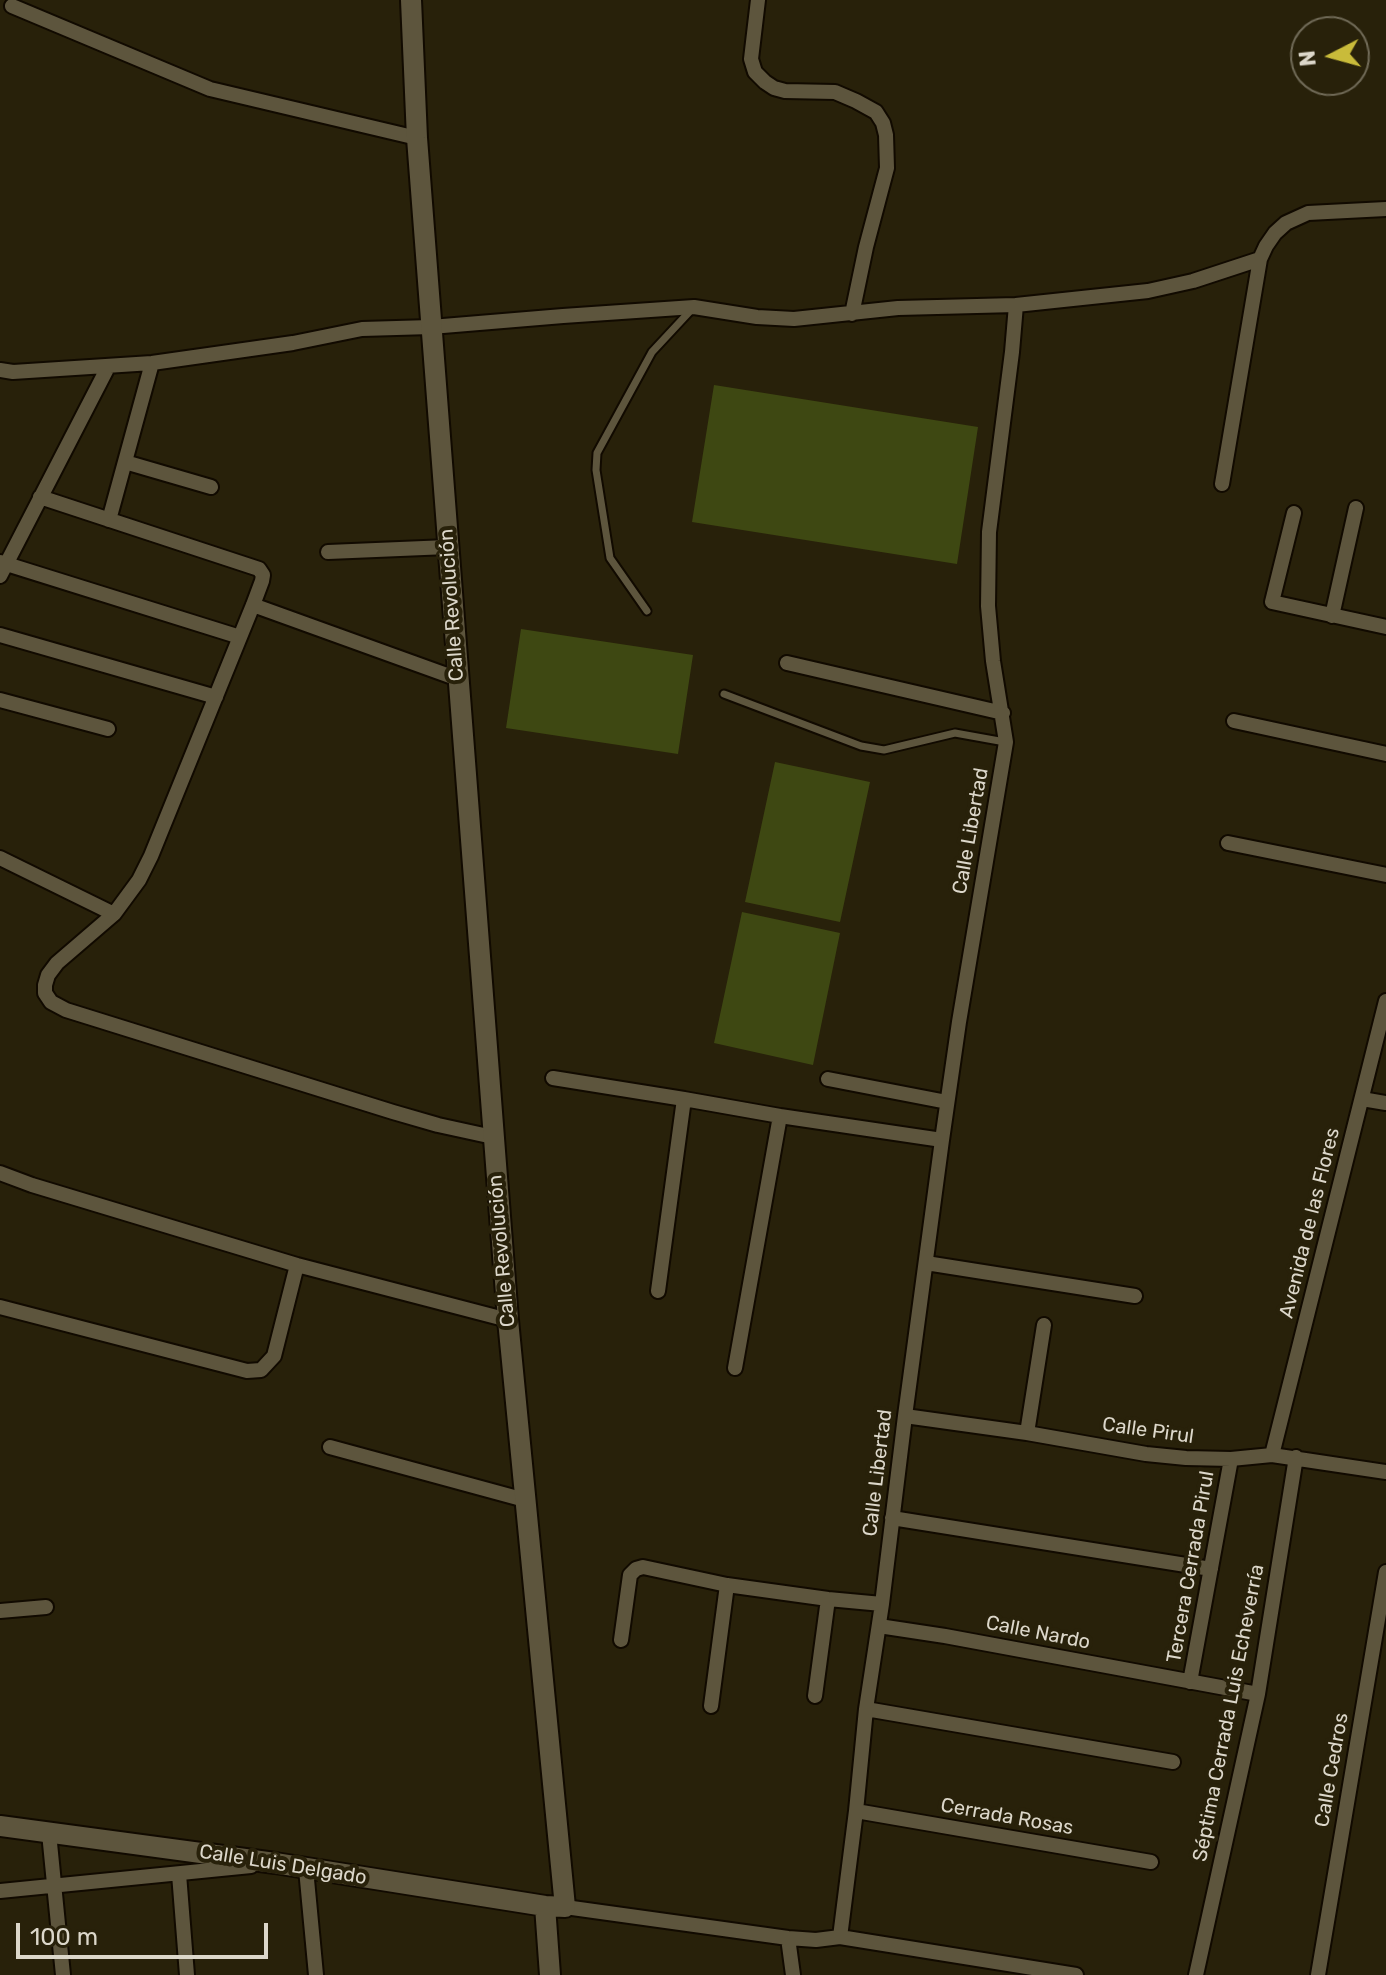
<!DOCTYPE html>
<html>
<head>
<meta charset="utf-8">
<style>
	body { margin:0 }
	#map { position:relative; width:1386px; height:1975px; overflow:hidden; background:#28210a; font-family:Rubik,sans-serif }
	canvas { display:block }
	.north { position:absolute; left:1290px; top:16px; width:80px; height:80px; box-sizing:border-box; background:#28210a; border:2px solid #706a57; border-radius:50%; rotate:264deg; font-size:22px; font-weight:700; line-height:32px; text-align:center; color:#dcd7ca }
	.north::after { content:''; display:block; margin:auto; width:28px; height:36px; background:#c9bb3a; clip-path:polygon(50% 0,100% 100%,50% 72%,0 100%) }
	.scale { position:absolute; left:16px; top:1923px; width:252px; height:36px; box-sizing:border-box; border:4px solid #dcd7ca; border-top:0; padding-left:10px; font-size:24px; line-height:28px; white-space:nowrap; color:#dcd7ca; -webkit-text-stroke:6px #28210a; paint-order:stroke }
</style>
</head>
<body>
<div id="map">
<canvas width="1386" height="1975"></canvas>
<div class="north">N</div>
<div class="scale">100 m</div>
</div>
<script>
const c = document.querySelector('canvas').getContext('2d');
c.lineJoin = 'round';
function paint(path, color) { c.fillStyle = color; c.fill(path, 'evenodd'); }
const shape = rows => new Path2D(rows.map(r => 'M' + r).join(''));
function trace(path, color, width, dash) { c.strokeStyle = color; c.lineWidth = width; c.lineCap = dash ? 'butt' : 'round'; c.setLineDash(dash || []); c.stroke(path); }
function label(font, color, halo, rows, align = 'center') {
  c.font = font + ' Rubik,sans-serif'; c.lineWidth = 8; c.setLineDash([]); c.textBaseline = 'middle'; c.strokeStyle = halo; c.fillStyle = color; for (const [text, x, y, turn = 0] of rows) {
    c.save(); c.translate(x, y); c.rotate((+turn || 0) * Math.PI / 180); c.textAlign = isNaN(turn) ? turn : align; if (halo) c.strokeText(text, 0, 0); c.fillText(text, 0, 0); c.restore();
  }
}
paint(shape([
	[714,385,978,427,957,564,692,522],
	[521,629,693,655,678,754,506,728],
	[775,762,870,782,840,922,745,902],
	[742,912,840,933,813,1065,714,1043]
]), '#3e4812');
const lane = shape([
	[647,611,610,558,596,470,597,453,652,352,692,309],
	[724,694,861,746,884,750,955,733,1005,742]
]);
const street = shape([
	[758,0,751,59,755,72,765,82,774,88,785,91,835,92,856,101,876,112,883,123,886,135,887,168,866,247,852,314],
	[12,6,210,89,417,138],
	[1016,305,1148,291,1193,281,1260,259],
	[0,370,13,372,152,363,293,343,362,329,431,327,563,316,694,307,757,317,794,319,898,308,1016,305,1012,352,989,532,988,606,993,661,1006,742,959,1022,942,1140,905,1416,882,1604,866,1709,856,1811,840,1937,816,1940,788,1938,565,1907],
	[125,462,211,487],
	[1222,484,1260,259,1266,246,1275,233,1286,223,1308,213,1386,209],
	[40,497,259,569,263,575,262,581,253,605,151,856,139,880,114,914,57,963,48,975,45,985,45,993,51,1002,66,1010,393,1112,438,1125,493,1137],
	[1294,513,1272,602,1386,627],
	[109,520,152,363],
	[328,552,448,547],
	[0,562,240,637],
	[0,576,108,367],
	[253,605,458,679],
	[1332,616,1356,508],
	[0,635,216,697],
	[787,663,1003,713],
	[0,700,108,729],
	[1234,721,1386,754],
	[1228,843,1386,875],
	[0,858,114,914],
	[553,1078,684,1099],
	[828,1079,947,1102],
	[1362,1099,1386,1103],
	[0,1173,32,1185,297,1265,508,1320],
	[926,1263,1135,1296],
	[658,1291,684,1099,780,1116,942,1140],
	[0,1307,247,1371,261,1370,274,1356,297,1265],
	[735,1368,780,1116],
	[905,1416,1027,1433,1146,1454,1186,1458,1231,1459,1272,1455,1386,1472],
	[1027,1433,1044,1325],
	[330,1447,525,1500],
	[1272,1455,1386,1001],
	[892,1518,1211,1569],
	[0,1611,46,1607],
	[879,1626,945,1636,1258,1694],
	[621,1640,630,1575,636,1569,643,1567,727,1585,828,1599,882,1604],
	[1190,1682,1231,1459],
	[815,1696,828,1599],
	[711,1706,727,1585],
	[866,1709,1173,1762],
	[856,1811,1151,1862],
	[49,1833,63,1975],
	[306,1869,316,1975],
	[179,1874,187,1975],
	[0,1891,251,1866],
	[840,1937,1076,1975],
	[788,1938,793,1975],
	[1196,1975,1258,1694,1296,1457],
	[1318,1975,1386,1572]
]);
const secondary = shape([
	[0,1826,275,1863,545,1906,565,1907,508,1320,417,138,411,0],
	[545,1906,550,1975]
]);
trace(lane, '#110a00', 11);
trace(street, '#110a00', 18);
trace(secondary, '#110a00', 24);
trace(lane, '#5d553d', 7);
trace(street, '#5d553d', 14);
trace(secondary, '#5d553d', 20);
label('20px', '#dcd7ca', '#28210a', [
	["Calle Revolución",452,605,-94],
	["Calle Libertad",971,831,-80],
	["Avenida de las Flores",1310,1223,-76],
	["Calle Revolución",502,1251,-95],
	["Calle Pirul",1148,1431,8],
	["Calle Libertad",878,1473,-83],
	["Tercera Cerrada Pirul",1191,1567,-80],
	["Calle Nardo",1038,1633,11],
	["Séptima Cerrada Luis Echeverría",1229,1713,-79],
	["Calle Cedros",1332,1770,-80],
	["Cerrada Rosas",1007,1817,10],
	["Calle Luis Delgado",283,1865,9]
]);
</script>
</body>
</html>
